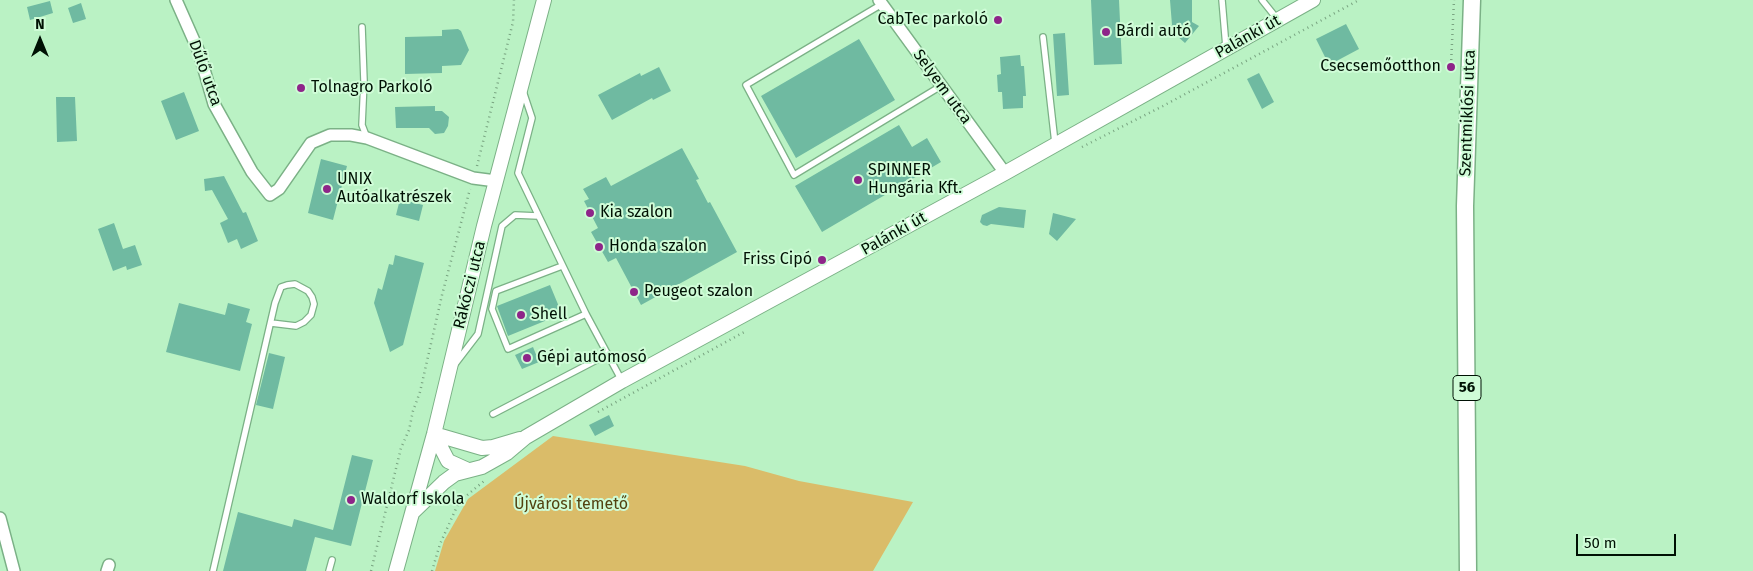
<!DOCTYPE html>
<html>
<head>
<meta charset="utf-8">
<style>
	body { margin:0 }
	#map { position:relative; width:1753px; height:571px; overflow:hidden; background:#baf2c4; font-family:"Fira Sans",sans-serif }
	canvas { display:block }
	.north { position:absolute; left:15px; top:15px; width:50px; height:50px; -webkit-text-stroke:4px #cffcd7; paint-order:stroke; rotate:0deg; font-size:14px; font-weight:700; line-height:20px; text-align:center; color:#001104 }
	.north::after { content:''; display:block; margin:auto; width:18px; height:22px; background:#001104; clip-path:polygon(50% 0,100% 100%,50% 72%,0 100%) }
	.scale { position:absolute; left:1576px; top:534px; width:100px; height:22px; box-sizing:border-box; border:2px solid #001104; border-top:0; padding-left:6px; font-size:15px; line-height:18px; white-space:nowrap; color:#001104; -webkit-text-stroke:4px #cffcd7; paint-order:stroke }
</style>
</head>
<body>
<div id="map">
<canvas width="1753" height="571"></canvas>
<div class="north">N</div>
<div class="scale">50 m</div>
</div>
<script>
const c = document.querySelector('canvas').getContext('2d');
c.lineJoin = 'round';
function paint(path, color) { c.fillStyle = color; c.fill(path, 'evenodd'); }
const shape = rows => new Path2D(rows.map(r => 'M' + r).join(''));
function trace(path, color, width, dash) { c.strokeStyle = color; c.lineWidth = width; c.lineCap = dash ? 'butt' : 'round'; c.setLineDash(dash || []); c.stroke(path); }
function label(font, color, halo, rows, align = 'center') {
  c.font = font + ' "Fira Sans",sans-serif'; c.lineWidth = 4; c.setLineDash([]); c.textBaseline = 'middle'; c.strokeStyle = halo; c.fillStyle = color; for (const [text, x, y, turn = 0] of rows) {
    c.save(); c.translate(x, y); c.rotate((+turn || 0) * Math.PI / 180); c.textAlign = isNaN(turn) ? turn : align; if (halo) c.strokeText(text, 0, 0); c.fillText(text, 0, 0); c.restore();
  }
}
paint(shape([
	[553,436,745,466,799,481,913,502,873,571,435,571,444,541,468,499]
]), '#dabc69');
paint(shape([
	[1091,0,1119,0,1122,64,1094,65],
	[1170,0,1192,0,1192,22,1199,26,1185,43,1168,28,1172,25],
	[50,1,53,13,30,20,27,7],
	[81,3,86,19,73,23,68,8],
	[1346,24,1359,49,1329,65,1316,39],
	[458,29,461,31,469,50,461,65,442,66,442,73,405,74,405,37,442,36,442,30],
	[1065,33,1069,95,1057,96,1053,34],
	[859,39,895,100,796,158,761,96],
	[1020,55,1021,66,1024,66,1026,96,1023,96,1023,108,1003,109,1002,92,998,92,997,75,1001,74,1000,57],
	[659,67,671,91,653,100,652,98,612,120,598,95,640,73,641,76],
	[1259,73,1274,102,1262,109,1247,79],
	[184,92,199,131,176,140,161,101],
	[56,97,75,97,77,141,57,142],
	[435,106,435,111,442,111,449,117,448,126,444,133,435,134,429,128,396,128,395,107],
	[899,125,912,147,927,138,941,162,822,232,795,186],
	[682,148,699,179,696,180,708,203,710,202,737,252,641,305,616,258,608,262,591,232,598,228,584,201,589,199,583,189,606,177,611,186],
	[321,159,347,166,333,220,308,213],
	[224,176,243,213,246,212,258,241,241,249,237,239,228,243,220,223,228,219,212,190,205,191,204,179],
	[400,199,423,205,419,221,396,215],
	[999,207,1026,210,1024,228,991,224,987,226,983,225,980,222,982,215],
	[1053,213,1076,219,1057,241,1049,234],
	[114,223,123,249,135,245,142,265,127,270,126,266,113,271,98,229],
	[395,255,424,263,403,345,390,352,374,303,378,288,382,290,389,264,393,265],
	[550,285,562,314,508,336,497,306],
	[179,303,225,315,228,303,250,309,246,322,252,324,240,371,166,352],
	[533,347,539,362,522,369,515,355],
	[269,353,285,357,273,409,256,405],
	[609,415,614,426,595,436,589,425],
	[352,455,373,460,351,546,315,537,306,571,223,571,238,512,292,527,294,519,333,530]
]), '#6fbaa1');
const service = shape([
	[1222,0,1226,47],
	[1262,0,1278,20],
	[882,4,746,85,794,175,941,86],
	[362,27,364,81,362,125,367,138],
	[1043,37,1055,143],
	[523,91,532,118,518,173,586,314,622,381],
	[562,266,496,291,492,309,508,349,586,314],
	[455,364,478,334,502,226,515,215,538,216],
	[493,414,608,354],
	[213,571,275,303,281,287,287,285,295,284,308,291,312,297,314,304,311,315,304,322,296,326,271,323],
	[329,571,332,560]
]);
const minor = shape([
	[176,0,199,52,214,104,252,172,270,195,279,189,311,143,330,135,351,135,367,138,473,178,496,181],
	[879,0,1005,173],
	[0,518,14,571],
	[107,571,109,565]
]);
const tertiary = shape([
	[434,434,482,448,493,447,520,439],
	[434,434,448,461,468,470],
	[412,513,444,482,455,474,482,467,507,453,526,437,622,381,1005,173,1313,0],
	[396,571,434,434,484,226,544,0]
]);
const primary = shape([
	[1468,571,1465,206,1472,0]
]);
trace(service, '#7bb186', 8);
trace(minor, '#7bb186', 14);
trace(tertiary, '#7bb186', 16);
trace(primary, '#7bb186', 19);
trace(shape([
	[1451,65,1454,0],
	[1082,147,1163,106,1359,0],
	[477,166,513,22,514,0],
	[598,412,746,331],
	[371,571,401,448,409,430,413,411,420,392,442,295,470,189],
	[432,571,440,544,459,502,484,481]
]), '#79a481', 2.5, [1, 4]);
trace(service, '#fff', 5.5);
trace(minor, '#fff', 11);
trace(tertiary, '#fff', 14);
trace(primary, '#fff', 16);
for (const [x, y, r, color] of [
	[998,20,5,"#8e2589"],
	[1106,32,5,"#8e2589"],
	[1451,67,5,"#8e2589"],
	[301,88,5,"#8e2589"],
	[858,180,5,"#8e2589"],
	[327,189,5,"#8e2589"],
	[590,213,5,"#8e2589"],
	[599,247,5,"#8e2589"],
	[822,260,5,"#8e2589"],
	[634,292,5,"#8e2589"],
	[521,315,5,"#8e2589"],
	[527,358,5,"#8e2589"],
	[351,500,5,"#8e2589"]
]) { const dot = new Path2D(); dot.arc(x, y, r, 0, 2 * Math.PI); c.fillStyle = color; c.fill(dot); trace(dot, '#cffcd7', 2); }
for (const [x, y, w] of [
	[1467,388,28]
]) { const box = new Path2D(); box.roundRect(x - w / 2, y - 12.5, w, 25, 4); c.fillStyle = '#cffcd7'; c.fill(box); trace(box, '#001104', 1); }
label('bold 15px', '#001104', null, [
	["56",1467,388]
]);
label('16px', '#001104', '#cffcd7', [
	["CabTec parkoló",988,20,"right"],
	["Bárdi autó",1116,32],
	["Csecsemőotthon",1441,67,"right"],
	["Tolnagro Parkoló",311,88],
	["SPINNER",868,171],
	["Hungária Kft.",868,189],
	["UNIX",337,180],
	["Autóalkatrészek",337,198],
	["Kia szalon",600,213],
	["Honda szalon",609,247],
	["Friss Cipó",812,260,"right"],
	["Peugeot szalon",644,292],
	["Shell",531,315],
	["Gépi autómosó",537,358],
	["Waldorf Iskola",361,500]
], 'left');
label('16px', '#001104', '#cffcd7', [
	["Palánki út",1248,37,-29],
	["Dűlő utca",205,73,70],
	["Selyem utca",942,87,54],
	["Szentmiklósi utca",1468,113,-88],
	["Palánki út",894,234,-29],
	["Rákóczi utca",470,285,-76]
]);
label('16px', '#524210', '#cffcd7', [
	["Újvárosi temető",571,505]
]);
</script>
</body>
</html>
